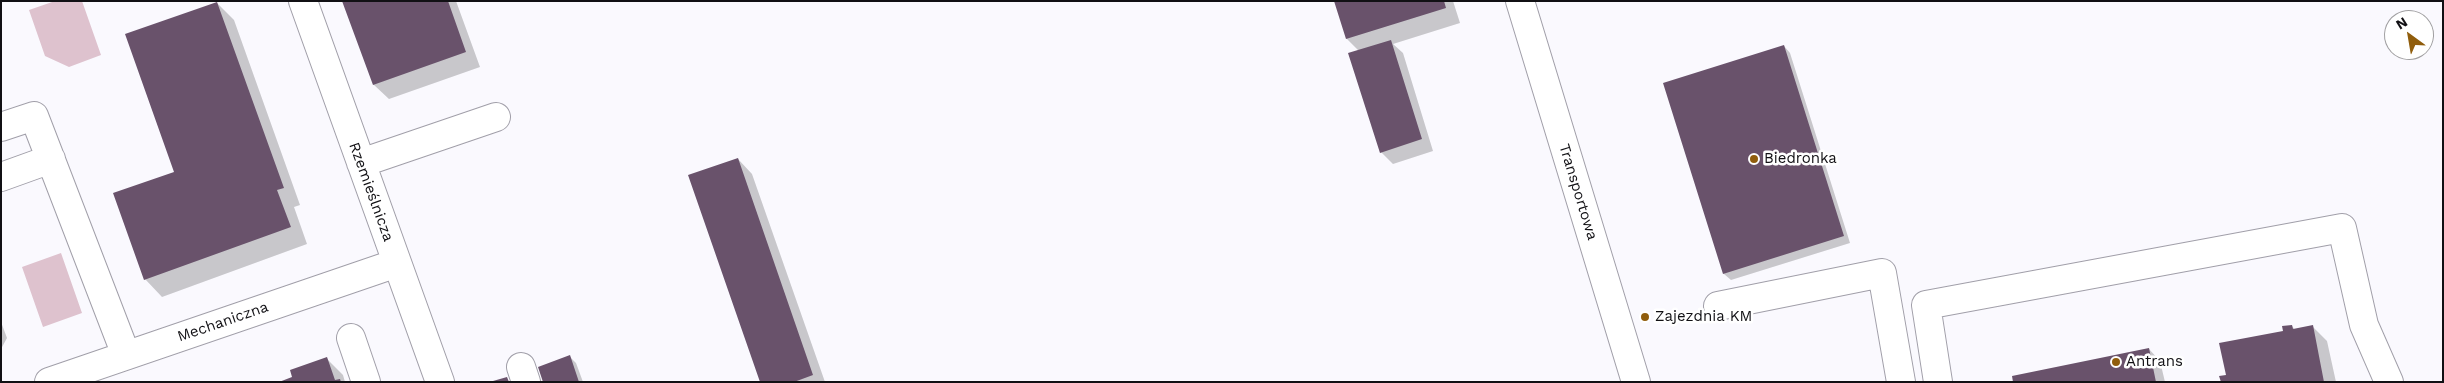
<!DOCTYPE html>
<html>
<head>
<meta charset="utf-8">
<style>
	body { margin:0 }
	#map { position:relative; width:2444px; height:383px; overflow:hidden; background:#faf9fe; font-family:"Work Sans",sans-serif }
	canvas { display:block }
	.frame { position:absolute; inset:0; border:2px solid #111014; pointer-events:none }
	.north { position:absolute; left:2384px; top:10px; width:50px; height:50px; box-sizing:border-box; background:#fff; border:1px solid #a09fa1; border-radius:50%; rotate:328deg; font-size:14px; font-weight:700; line-height:20px; text-align:center; color:#111014 }
	.north::after { content:''; display:block; margin:auto; width:18px; height:22px; background:#905d0c; clip-path:polygon(50% 0,100% 100%,50% 72%,0 100%) }
</style>
</head>
<body>
<div id="map">
<canvas width="2444" height="383"></canvas>
<div class="frame"></div>
<div class="north">N</div>
</div>
<script>
const c = document.querySelector('canvas').getContext('2d');
c.lineJoin = 'round';
function paint(path, color) { c.fillStyle = color; c.fill(path, 'evenodd'); }
const shape = rows => new Path2D(rows.map(r => 'M' + r).join(''));
function trace(path, color, width, dash) { c.strokeStyle = color; c.lineWidth = width; c.lineCap = dash ? 'butt' : 'round'; c.setLineDash(dash || []); c.stroke(path); }
function label(font, color, halo, rows, align = 'center') {
  c.font = font + ' "Work Sans",sans-serif'; c.lineWidth = 5; c.setLineDash([]); c.textBaseline = 'middle'; c.strokeStyle = halo; c.fillStyle = color; for (const [text, x, y, turn = 0] of rows) {
    c.save(); c.translate(x, y); c.rotate((+turn || 0) * Math.PI / 180); c.textAlign = isNaN(turn) ? turn : align; if (halo) c.strokeText(text, 0, 0); c.fillText(text, 0, 0); c.restore();
  }
}
paint(shape([
	[55,1,82,1,101,55,69,67,45,56,29,10],
	[61,253,82,313,43,327,22,267]
]), '#dec2ce');
paint(shape([
	[343,1,456,1,480,67,389,99,374,85],
	[1335,1,1453,1,1460,23,1393,44,1403,53,1433,151,1393,164,1381,152,1359,51,1347,39],
	[217,3,234,20,300,205,294,207,307,244,162,297,145,279,176,172],
	[1784,46,1790,53,1850,243,1731,280,1724,274],
	[738,159,752,174,825,382,762,382],
	[1,322,7,338,1,349],
	[2292,326,2295,330,2313,327,2327,341,2336,382,2222,382],
	[2149,349,2160,361,2165,382,2014,382],
	[570,357,576,363,583,382,544,382],
	[327,359,343,375,345,382,282,382,294,378]
]), '#0003');
paint(shape([
	[342,1,448,1,466,52,373,85],
	[1334,1,1444,1,1446,8,1346,39],
	[217,2,284,188,277,190,291,227,144,280,113,193,174,172,125,34],
	[1391,40,1422,139,1380,153,1348,53],
	[1784,45,1844,236,1723,274,1663,83],
	[738,158,813,375,794,382,760,382,688,175],
	[2292,325,2293,329,2313,325,2324,382,2221,382,2219,376,2226,375,2219,343,2283,331,2282,326],
	[2149,348,2156,382,2013,382,2012,376],
	[570,355,579,382,543,382,538,367],
	[327,357,335,380,340,379,341,382,279,382,292,377,290,370],
	[507,377,509,382,493,382,493,381]
]), '#69526b');
const minor = shape([
	[303,1,440,382],
	[1520,1,1636,382],
	[1,127,34,116,126,355],
	[361,163,496,117],
	[1,177,51,159],
	[1718,306,1882,273,1901,382],
	[351,338,366,382],
	[521,367,526,382],
	[49,382,397,263],
	[1938,382,1926,305,2342,228,2364,325,2389,382]
]);
trace(minor, '#a19fa9', 30);
trace(minor, '#fff', 28);
for (const [x, y, r, color] of [
	[1754,159,5,"#905d0c"],
	[1645,317,5,"#905d0c"],
	[2116,362,5,"#905d0c"]
]) { const dot = new Path2D(); dot.arc(x, y, r, 0, 2 * Math.PI); c.fillStyle = color; c.fill(dot); trace(dot, '#fff', 2); }
label('15px', '#111014', '#fff', [
	["Biedronka",1764,159],
	["Zajezdnia KM",1655,317],
	["Antrans",2126,362]
], 'left');
label('15px', '#111014', '#fff', [
	["Rzemieślnicza",371,192,70],
	["Transportowa",1578,192,73],
	["Mechaniczna",223,322,-19]
]);
</script>
</body>
</html>
